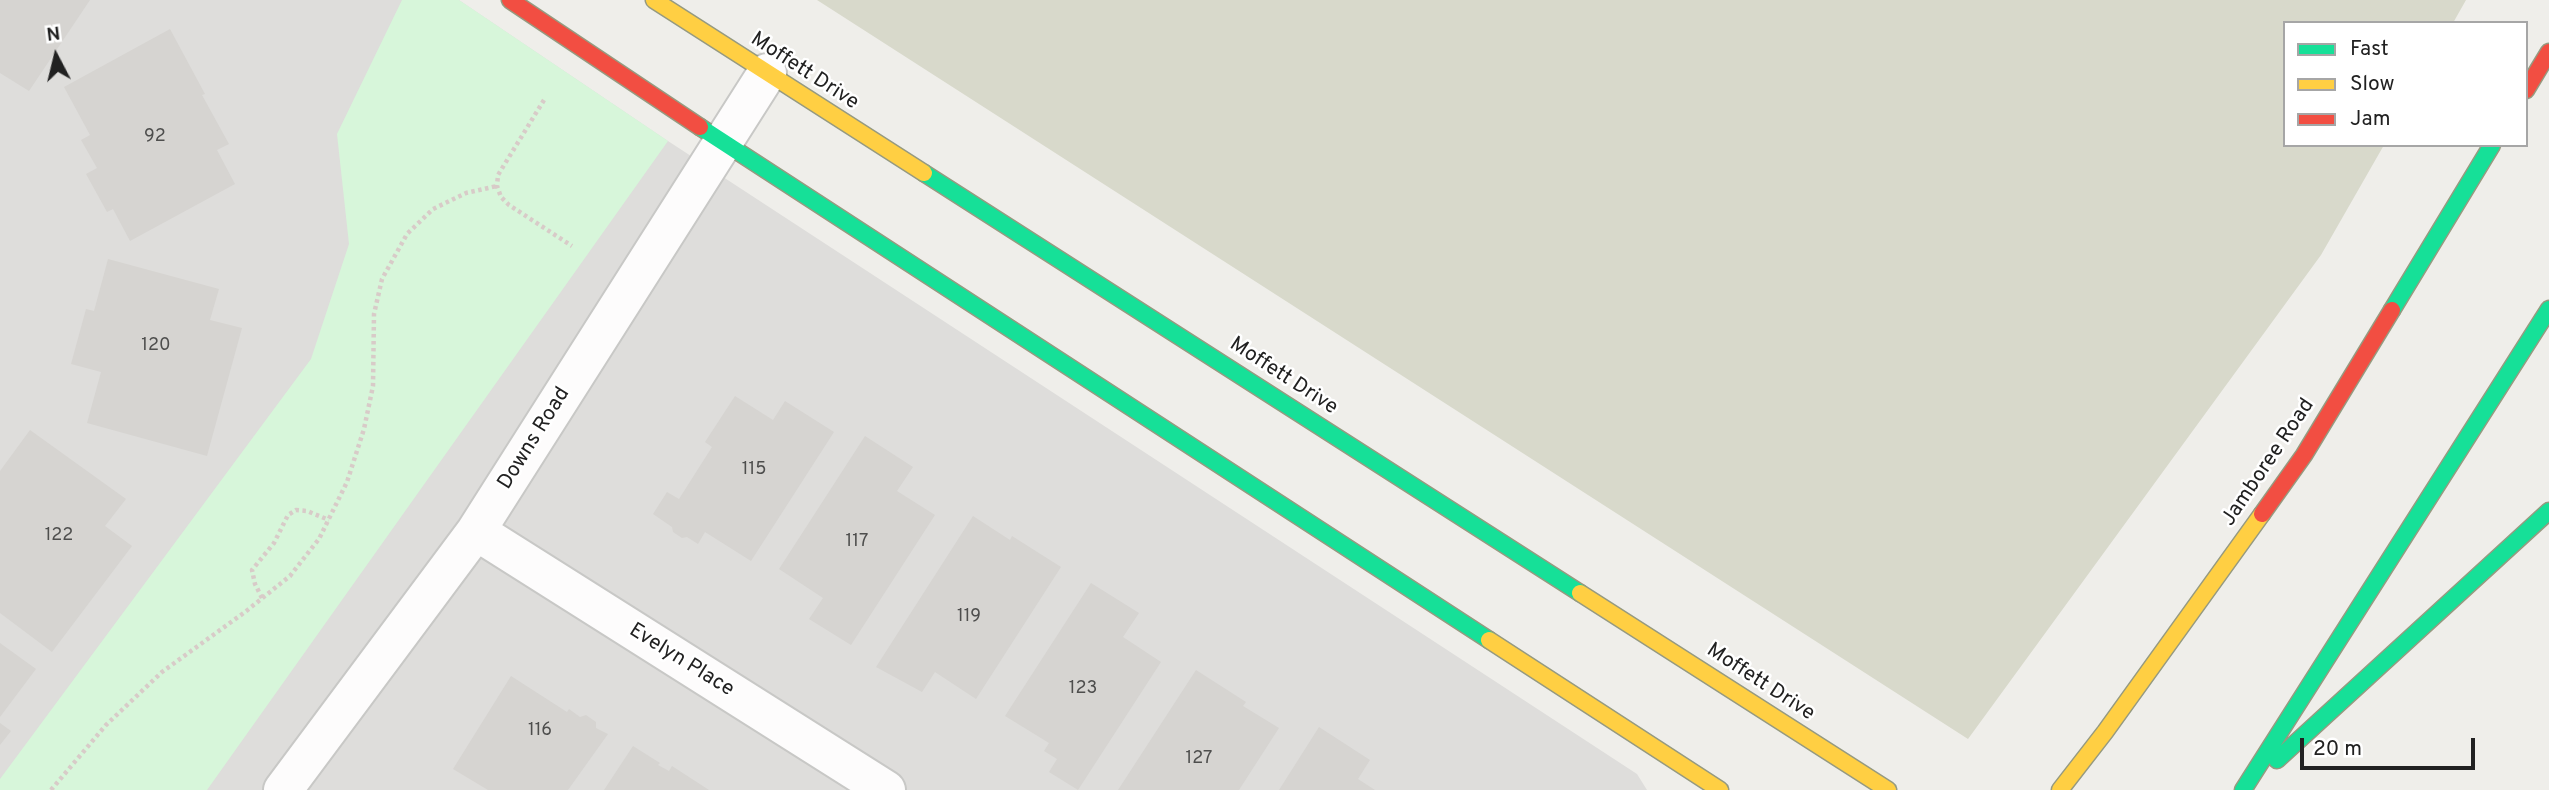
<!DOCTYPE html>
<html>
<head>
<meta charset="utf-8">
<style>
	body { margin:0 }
	#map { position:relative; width:2549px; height:790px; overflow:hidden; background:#efeeea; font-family:Overpass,sans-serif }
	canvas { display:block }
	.legend { position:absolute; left:2283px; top:21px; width:245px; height:126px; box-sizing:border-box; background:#fff; border:2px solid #a6a6a6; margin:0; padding:9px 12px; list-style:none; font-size:21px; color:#212121 }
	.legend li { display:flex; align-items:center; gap:14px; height:35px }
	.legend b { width:35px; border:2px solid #a6a6a6 }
	.north { position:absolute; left:21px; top:21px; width:70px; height:70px; -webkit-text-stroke:5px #fff; paint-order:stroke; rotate:353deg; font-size:19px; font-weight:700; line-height:28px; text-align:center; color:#212121 }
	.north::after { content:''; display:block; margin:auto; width:24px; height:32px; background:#212121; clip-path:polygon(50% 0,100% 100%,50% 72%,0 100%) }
	.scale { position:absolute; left:2300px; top:738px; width:175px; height:32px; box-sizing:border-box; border:4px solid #212121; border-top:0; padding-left:9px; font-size:21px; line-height:24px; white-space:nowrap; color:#212121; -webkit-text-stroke:5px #fff; paint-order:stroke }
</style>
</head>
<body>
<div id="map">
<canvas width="2549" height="790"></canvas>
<ul class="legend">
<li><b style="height:9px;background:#16e098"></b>Fast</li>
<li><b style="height:9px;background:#ffcf43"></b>Slow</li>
<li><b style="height:9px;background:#f24e42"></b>Jam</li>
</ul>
<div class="north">N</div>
<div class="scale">20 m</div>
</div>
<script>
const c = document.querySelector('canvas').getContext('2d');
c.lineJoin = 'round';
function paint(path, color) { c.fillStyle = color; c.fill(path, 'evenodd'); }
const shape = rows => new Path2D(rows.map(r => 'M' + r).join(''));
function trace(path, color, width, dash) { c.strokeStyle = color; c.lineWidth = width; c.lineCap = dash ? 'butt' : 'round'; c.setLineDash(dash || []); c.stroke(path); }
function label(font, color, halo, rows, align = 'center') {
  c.font = font + ' Overpass,sans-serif'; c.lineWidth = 5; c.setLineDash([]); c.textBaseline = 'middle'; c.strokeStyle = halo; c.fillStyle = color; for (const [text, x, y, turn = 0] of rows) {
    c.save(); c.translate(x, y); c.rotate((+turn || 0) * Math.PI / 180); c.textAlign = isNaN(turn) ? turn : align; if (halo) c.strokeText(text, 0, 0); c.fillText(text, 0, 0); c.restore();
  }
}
paint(shape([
	[0,0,459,0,668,141,1637,774,1647,790,0,790]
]), '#dedddb');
paint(shape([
	[817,0,2466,0,2453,23,2285,23,2285,145,2384,145,2321,255,1968,739]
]), '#d8d9cb');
paint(shape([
	[402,0,459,0,668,141,207,790,0,790,0,779,311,359,349,244,337,134]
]), '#d7f6da');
paint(shape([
	[0,0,90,0,29,91,0,73],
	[170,29,205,94,202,95,229,144,217,150,235,184,130,241,113,209,107,212,86,174,97,168,81,140,90,135,64,87],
	[108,259,219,289,210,320,242,328,207,456,87,423,101,372,71,364,86,309,94,311],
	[735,396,773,420,785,401,834,432,751,561,705,532,698,544,687,537,682,538,673,532,672,527,653,514,667,492,679,499,712,447,705,442],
	[30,430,126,499,105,526,132,546,52,652,0,613,0,471],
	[865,436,913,467,897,491,935,515,851,645,809,619,823,598,779,569],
	[973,516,1010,540,1012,536,1061,567,976,699,935,672,922,692,876,667],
	[1091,583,1139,613,1123,637,1161,662,1078,790,1049,772,1057,759,1044,751,1049,743,1005,716],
	[0,643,36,669,0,717],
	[1196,670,1246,702,1243,706,1279,728,1239,790,1118,790],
	[511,676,567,712,569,709,580,717,586,715,596,722,596,728,608,734,568,790,488,790,453,769],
	[0,723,11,731,0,745],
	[1319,727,1370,760,1358,779,1375,790,1279,790],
	[633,746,660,763,658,765,669,771,672,766,709,790,604,790]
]), '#d6d4d1');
const street = shape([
	[476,531,886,790],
	[283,790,476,531,767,73]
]);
const fast = shape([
	[700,127,1489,640],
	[924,173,1580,593],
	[2392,310,2492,145],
	[2277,760,2549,511],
	[2243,790,2549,309]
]);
const slow = shape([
	[654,0,924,173],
	[1580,593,1888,790],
	[1489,640,1720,790],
	[2060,790,2105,732,2262,514]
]);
const jam = shape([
	[510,0,700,127],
	[2526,90,2549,52],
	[2262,514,2304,455,2392,310]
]);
trace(street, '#c8c8c6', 42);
trace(fast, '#969a80', 19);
trace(slow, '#969a80', 19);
trace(jam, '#969a80', 19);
trace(shape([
	[544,100,498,175,497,186,501,197,509,205,572,246],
	[262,598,255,584,252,570,274,543,288,515,296,510,307,511,329,520],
	[51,790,106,725,162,672,245,612,290,576,319,539,347,482,364,429,373,386,374,314,382,279,407,234,433,209,466,193,497,186]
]), '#d8cbc8', 4.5, [3.5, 3.5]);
trace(street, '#fdfcfc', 38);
trace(fast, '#16e098', 16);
trace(slow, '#ffcf43', 16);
trace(jam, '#f24e42', 16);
label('18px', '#4e4e4d', null, [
	["92",155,137],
	["120",156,346],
	["115",754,470],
	["122",59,536],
	["117",857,542],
	["119",969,617],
	["123",1083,689],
	["116",540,731],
	["127",1199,759]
]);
label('21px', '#212121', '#fff', [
	["Moffett Drive",804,72,33],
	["Moffett Drive",1283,377,33],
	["Downs Road",535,439,-58],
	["Jamboree Road",2269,463,-56],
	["Evelyn Place",681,661,32],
	["Moffett Drive",1760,683,33]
]);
</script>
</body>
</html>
